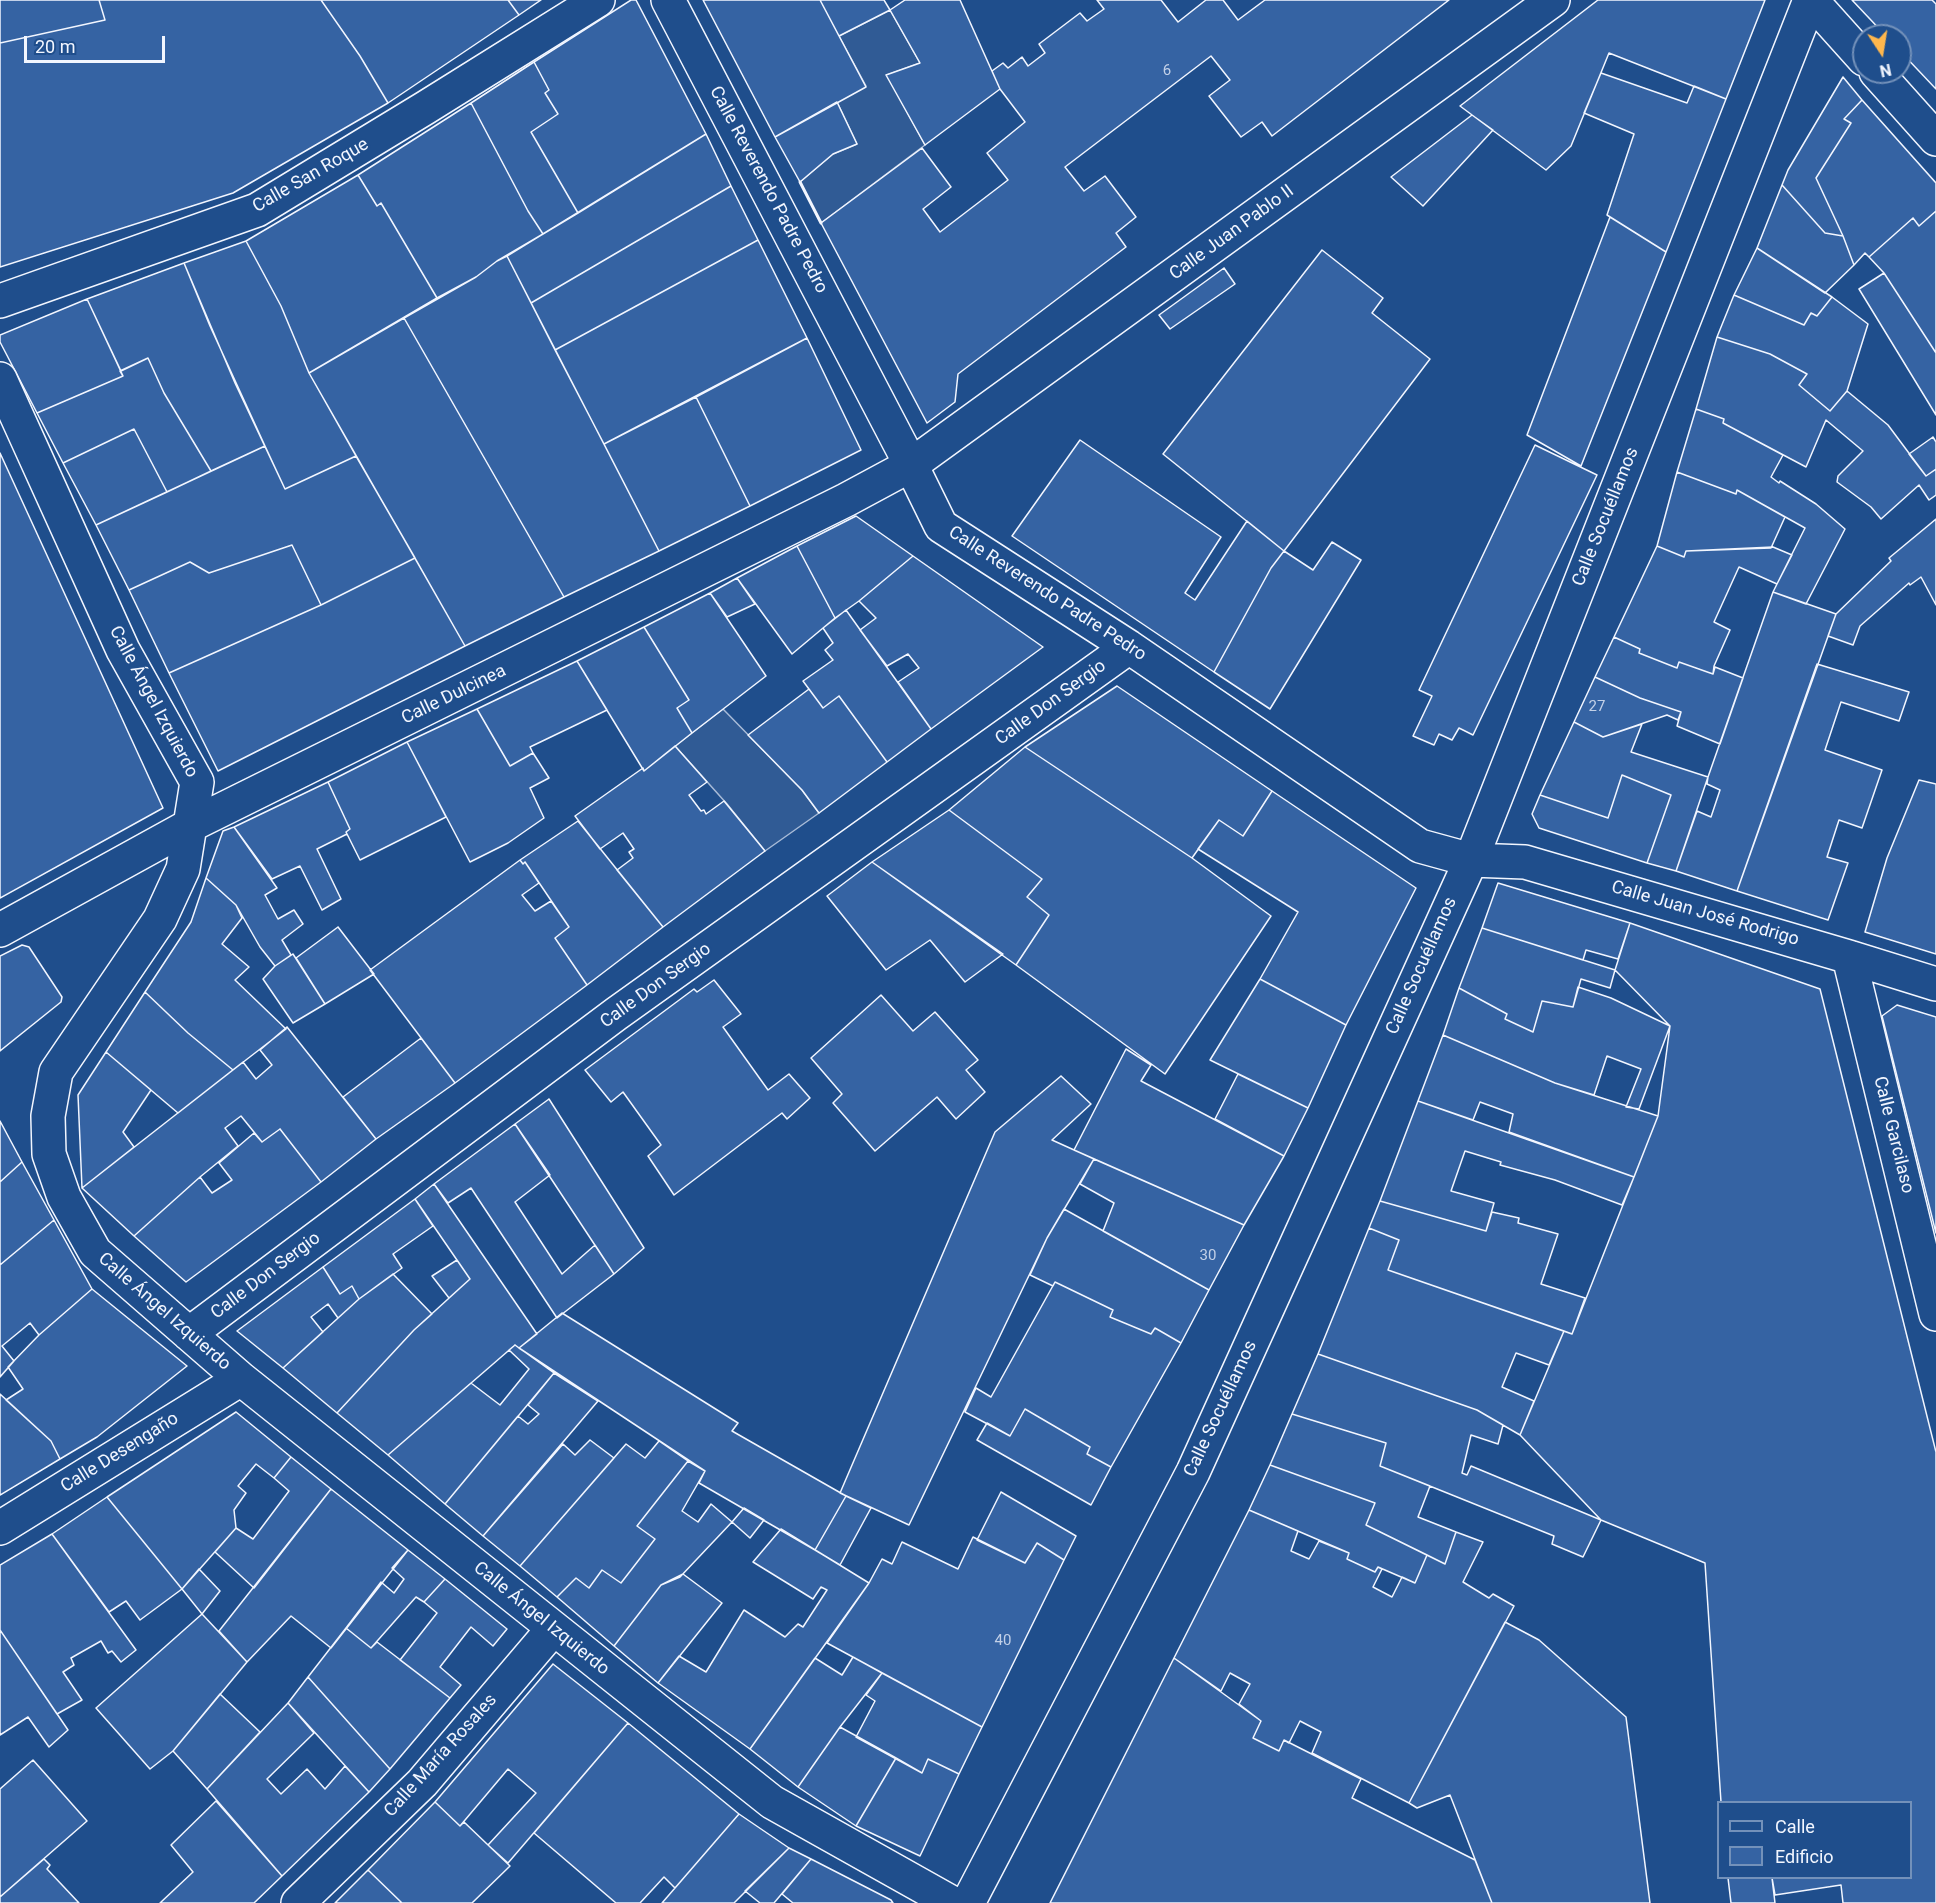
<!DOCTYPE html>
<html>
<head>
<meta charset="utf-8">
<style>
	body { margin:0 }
	#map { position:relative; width:1936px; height:1903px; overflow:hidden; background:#1f4e8c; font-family:Roboto,sans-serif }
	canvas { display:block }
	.legend { position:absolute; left:1717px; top:1801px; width:195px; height:78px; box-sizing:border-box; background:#1f4e8c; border:2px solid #7391ba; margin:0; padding:8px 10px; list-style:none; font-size:18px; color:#f2f6ff }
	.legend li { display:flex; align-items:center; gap:12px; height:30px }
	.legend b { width:30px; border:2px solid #7391ba }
	.north { position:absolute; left:1852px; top:24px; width:60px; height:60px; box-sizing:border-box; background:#1f4e8c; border:2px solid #7391ba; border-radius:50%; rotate:168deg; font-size:16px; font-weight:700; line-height:24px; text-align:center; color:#f2f6ff }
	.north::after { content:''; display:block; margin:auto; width:21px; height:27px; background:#ffb74d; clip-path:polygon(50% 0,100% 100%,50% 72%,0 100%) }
	.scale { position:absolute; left:24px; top:36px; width:141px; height:27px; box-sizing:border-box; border:3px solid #f2f6ff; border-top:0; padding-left:8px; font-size:18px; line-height:21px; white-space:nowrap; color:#f2f6ff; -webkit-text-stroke:4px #1f4e8c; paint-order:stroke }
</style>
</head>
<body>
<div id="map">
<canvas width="1936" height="1903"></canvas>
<ul class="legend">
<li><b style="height:8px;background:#1f4e8c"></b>Calle</li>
<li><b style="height:16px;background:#3563a3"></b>Edificio</li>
</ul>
<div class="north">N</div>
<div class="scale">20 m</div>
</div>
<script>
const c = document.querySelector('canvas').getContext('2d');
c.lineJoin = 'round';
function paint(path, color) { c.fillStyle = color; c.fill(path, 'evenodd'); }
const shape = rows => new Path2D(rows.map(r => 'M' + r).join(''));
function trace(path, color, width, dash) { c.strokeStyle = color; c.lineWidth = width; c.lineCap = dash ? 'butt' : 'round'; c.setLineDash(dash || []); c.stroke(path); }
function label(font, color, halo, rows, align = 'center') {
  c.font = font + ' Roboto,sans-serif'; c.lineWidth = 4.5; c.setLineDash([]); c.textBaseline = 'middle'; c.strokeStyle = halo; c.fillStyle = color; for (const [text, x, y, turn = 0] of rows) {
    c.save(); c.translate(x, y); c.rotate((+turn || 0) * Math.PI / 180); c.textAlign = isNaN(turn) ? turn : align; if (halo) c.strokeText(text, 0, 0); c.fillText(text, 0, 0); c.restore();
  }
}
const built = shape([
	[890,10,920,63,887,75,925,145,821,223,800,182,833,154,857,144,837,102,866,86,839,36,890,10],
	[723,709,802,790,819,813,765,851,727,804,675,746,723,709]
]);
paint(built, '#305b95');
trace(built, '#a8bbd7', 1.5);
const building = shape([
	[0,0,99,0,105,20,0,43,0,0],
	[99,0,321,0,360,56,388,103,233,193,0,267,0,43,105,20,99,0],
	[321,0,508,0,519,15,388,103,360,56,321,0],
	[508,0,541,0,519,15,508,0],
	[631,0,636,0,706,134,578,213,531,132,558,114,545,93,549,90,534,62,631,0],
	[703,0,820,0,866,87,775,137,703,0],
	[820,0,884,0,890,10,839,36,820,0],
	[905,0,960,0,1000,89,925,145,886,75,920,63,890,10,905,0],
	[1097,0,1161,0,1178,22,1206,0,1223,0,1238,20,1265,0,1449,0,1272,136,1262,122,1241,137,1209,96,1230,80,1211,56,1065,167,1084,191,1105,176,1136,217,1116,233,1126,247,958,374,955,402,927,423,821,223,922,148,951,187,923,209,940,232,1008,180,987,153,1025,122,1000,89,992,71,1003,63,1008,68,1022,57,1028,66,1045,53,1039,44,1080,13,1087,21,1104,9,1097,0],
	[1598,0,1765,0,1726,99,1609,53,1571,146,1546,170,1460,106,1598,0],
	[1852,0,1932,0,1936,4,1936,89,1900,51,1900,36,1886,36,1852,0],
	[534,62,549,90,545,93,558,114,531,132,578,213,543,234,528,211,471,103,534,62],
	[1601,73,1687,103,1694,86,1726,99,1666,252,1607,215,1634,134,1584,113,1601,73],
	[1843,77,1862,100,1844,119,1851,123,1816,178,1843,236,1825,233,1782,185,1788,170,1843,77],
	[1862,100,1936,183,1936,211,1919,226,1913,218,1869,257,1865,253,1854,265,1843,236,1816,178,1851,123,1844,119,1862,100],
	[837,102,857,144,833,154,800,182,775,137,837,102],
	[471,103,528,211,543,234,497,261,476,277,437,298,381,203,377,206,358,175,471,103],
	[1472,115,1493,130,1423,206,1391,177,1472,115],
	[706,134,731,186,531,303,507,256,706,134],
	[358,175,377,206,381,203,437,298,309,373,281,306,246,241,358,175],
	[1782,185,1825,233,1843,236,1854,265,1825,293,1757,248,1782,185],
	[731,186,758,240,555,350,531,303,731,186],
	[1936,211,1936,353,1884,273,1869,257,1913,218,1919,226,1936,211],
	[1610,217,1666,252,1581,466,1527,435,1610,217],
	[758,240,807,338,604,444,555,350,758,240],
	[246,241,281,306,309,373,356,456,285,489,235,383,184,263,246,241],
	[1757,248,1832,297,1817,316,1811,313,1804,325,1734,295,1757,248],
	[1322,250,1383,298,1372,313,1430,359,1284,551,1163,454,1322,250],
	[507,256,659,551,564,597,404,318,476,277,497,261,507,256],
	[184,263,210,326,265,446,211,471,164,393,148,358,121,371,87,299,184,263],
	[1224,268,1235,284,1170,329,1159,315,1224,268],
	[1884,273,1936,353,1936,415,1859,289,1884,273],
	[1734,295,1804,325,1811,313,1817,316,1832,297,1868,324,1847,391,1830,411,1799,385,1807,374,1770,354,1717,337,1734,295],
	[87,299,123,376,37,413,0,342,0,335,87,299],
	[404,318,564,597,465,646,309,373,404,318],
	[1717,337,1770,354,1807,374,1799,385,1830,411,1847,391,1888,425,1926,476,1936,469,1936,495,1929,500,1919,485,1881,519,1871,507,1837,482,1838,476,1863,451,1826,420,1806,467,1723,423,1724,419,1696,409,1717,337],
	[807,338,861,450,750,506,696,397,807,338],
	[148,358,164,393,211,471,167,492,134,429,63,463,37,413,123,376,120,371,148,358],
	[696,397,750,506,659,551,604,444,696,397],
	[1696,409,1724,419,1723,423,1783,455,1771,477,1779,483,1780,481,1816,504,1845,529,1806,604,1773,592,1805,528,1737,490,1736,494,1677,472,1696,409],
	[134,429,167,492,96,525,63,463,134,429],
	[1933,437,1936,442,1936,469,1926,476,1909,454,1933,437],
	[1080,440,1221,537,1185,593,1195,600,1247,521,1284,551,1271,568,1214,672,1012,536,1080,440],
	[1535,445,1597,475,1473,735,1459,728,1452,740,1439,734,1434,745,1413,736,1432,696,1419,690,1535,445],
	[265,446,285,489,356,456,415,558,321,605,292,545,209,573,190,562,129,590,96,525,265,446],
	[0,453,163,808,0,898,0,453],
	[1677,472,1736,494,1737,490,1785,517,1771,548,1686,551,1684,557,1657,546,1677,472],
	[856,516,913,556,859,601,835,618,797,546,856,516],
	[1936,519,1936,605,1921,577,1910,585,1909,583,1860,626,1853,645,1828,636,1836,614,1891,561,1889,558,1936,519],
	[1332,542,1361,560,1270,709,1214,672,1271,568,1284,551,1313,570,1332,542],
	[292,545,321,605,169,673,129,590,190,562,209,573,292,545],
	[797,546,835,618,792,654,737,578,797,546],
	[1657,546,1684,557,1686,551,1773,547,1792,555,1777,584,1739,567,1714,622,1730,630,1714,666,1713,674,1679,662,1677,668,1639,653,1640,649,1614,637,1657,546],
	[913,556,1043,647,931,729,898,682,919,668,908,654,887,666,860,630,876,618,859,601,913,556],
	[415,558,465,646,218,771,169,673,321,605,415,558],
	[737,578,755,604,727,617,710,593,737,578],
	[1773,592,1836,614,1737,891,1676,871,1697,811,1711,817,1720,790,1707,784,1708,777,1773,592],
	[710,593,766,676,692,733,677,708,689,700,644,627,710,593],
	[846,610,931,729,887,762,839,696,823,708,803,681,833,660,825,650,833,643,823,628,846,610],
	[644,627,689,700,677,708,692,733,644,771,577,661,644,627],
	[1614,637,1640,649,1639,653,1677,668,1679,662,1713,674,1715,667,1743,678,1720,744,1677,726,1681,712,1640,698,1595,677,1614,637],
	[577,661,607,710,530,747,533,753,510,766,477,709,577,661],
	[1817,664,1909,692,1899,721,1841,702,1825,750,1882,770,1862,828,1839,820,1827,857,1848,863,1828,920,1737,891,1817,664],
	[1595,677,1640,698,1681,712,1678,720,1667,715,1603,737,1574,722,1595,677],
	[1117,686,1272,791,1243,836,1219,820,1192,858,1025,747,1117,686],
	[809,689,823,708,839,696,887,762,819,813,802,790,748,735,809,689],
	[477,709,510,766,533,753,549,778,530,788,544,818,508,843,470,862,407,742,477,709],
	[1574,722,1603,737,1642,724,1631,752,1708,777,1676,871,1647,863,1671,795,1622,775,1608,818,1540,795,1574,722],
	[407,742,446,817,360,860,346,832,350,829,328,782,407,742],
	[675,746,707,782,689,795,701,811,704,810,706,814,724,801,765,851,663,927,617,870,633,858,629,852,634,849,623,833,600,849,575,816,643,768,644,771,675,746],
	[1025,747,1192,858,1271,916,1165,1074,1016,965,1049,915,1027,897,1042,879,949,810,1025,747],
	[1622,775,1671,795,1647,863,1539,828,1532,814,1540,795,1608,818,1622,775],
	[1919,780,1936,784,1936,954,1865,932,1887,858,1919,780],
	[328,782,350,829,346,832,347,834,317,849,341,899,322,910,300,866,272,879,234,827,328,782],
	[1272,791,1416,888,1346,1025,1260,979,1298,912,1198,849,1219,820,1243,836,1272,791],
	[949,810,1042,879,1027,897,1049,915,1016,965,872,862,949,810],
	[578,821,663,927,587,985,555,938,569,927,525,862,523,864,520,860,578,821],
	[234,827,277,888,265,895,278,919,294,910,303,924,282,940,291,955,275,966,260,947,236,905,206,878,223,831,234,827],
	[520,860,523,864,525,862,539,883,522,895,535,911,551,901,569,927,555,938,587,985,455,1083,370,970,520,860],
	[872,862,1003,954,965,982,930,940,886,970,827,896,872,862],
	[206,878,236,905,242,918,222,944,249,967,235,980,286,1029,233,1070,188,1033,145,992,191,922,206,878],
	[1498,883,1630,923,1618,959,1586,950,1583,960,1482,928,1498,883],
	[1630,923,1820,989,1936,1452,1936,1903,1843,1903,1841,1885,1775,1895,1772,1878,1910,1878,1910,1802,1721,1802,1705,1563,1601,1520,1520,1435,1564,1331,1572,1334,1658,1116,1670,1026,1615,970,1630,923],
	[338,927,374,974,325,1004,296,958,338,927],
	[1482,928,1615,970,1610,988,1581,979,1573,1007,1542,1001,1533,1032,1505,1019,1507,1014,1459,988,1482,928],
	[22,945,29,947,62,997,61,1002,0,1051,0,956,22,945],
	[293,954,325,1004,293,1023,263,979,275,966,293,954],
	[1260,979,1346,1025,1308,1108,1210,1060,1260,979],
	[714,980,741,1014,723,1027,768,1090,789,1074,810,1098,787,1119,782,1113,674,1195,648,1156,661,1145,623,1092,611,1102,585,1070,694,989,697,992,714,980],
	[1578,987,1611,998,1670,1026,1639,1109,1626,1107,1641,1069,1607,1056,1594,1095,1555,1083,1443,1035,1459,988,1507,1014,1505,1019,1533,1032,1542,1001,1573,1007,1578,987],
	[145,992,188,1033,233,1070,178,1113,106,1052,145,992],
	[881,995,913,1031,935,1012,978,1060,966,1070,985,1092,956,1119,937,1097,875,1151,833,1103,842,1094,811,1058,881,995],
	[1897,1005,1936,1017,1936,1233,1882,1016,1897,1005],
	[287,1027,376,1139,321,1182,280,1129,262,1142,241,1116,225,1128,238,1146,200,1177,134,1236,82,1188,243,1062,256,1079,272,1065,260,1050,287,1027],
	[1443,1035,1555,1083,1658,1116,1634,1177,1509,1132,1513,1114,1480,1102,1473,1120,1418,1101,1443,1035],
	[421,1038,455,1083,376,1139,343,1097,421,1038],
	[1126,1049,1151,1065,1141,1081,1284,1156,1244,1225,1074,1150,1126,1049],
	[106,1052,151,1090,123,1132,134,1147,82,1188,78,1095,106,1052],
	[1238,1074,1308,1108,1284,1156,1215,1119,1238,1074],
	[1061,1076,1091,1104,1052,1140,1094,1159,1047,1238,909,1525,840,1493,995,1132,1061,1076],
	[549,1099,644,1248,614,1274,515,1124,549,1099],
	[1418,1101,1634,1177,1622,1205,1555,1180,1500,1165,1501,1162,1465,1151,1451,1191,1494,1203,1486,1231,1380,1201,1418,1101],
	[0,1121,22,1162,0,1182,0,1121],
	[515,1124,550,1175,515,1202,562,1274,595,1245,614,1274,557,1318,471,1188,448,1203,434,1184,515,1124],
	[280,1129,321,1182,186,1282,134,1236,200,1177,212,1193,232,1180,219,1163,254,1133,262,1142,280,1129],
	[1094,1159,1244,1225,1209,1290,1103,1231,1114,1203,1080,1184,1094,1159],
	[22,1162,54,1220,0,1265,0,1182,22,1162],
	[434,1184,537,1334,519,1348,515,1345,388,1455,337,1413,414,1330,470,1279,415,1199,434,1184],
	[415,1199,433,1226,393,1254,402,1268,359,1299,352,1286,340,1294,323,1267,415,1199],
	[1380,1201,1486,1231,1492,1212,1519,1218,1518,1223,1558,1234,1541,1284,1585,1298,1572,1334,1388,1270,1399,1240,1369,1228,1380,1201],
	[1064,1209,1209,1290,1181,1343,1155,1328,1151,1334,1110,1317,1113,1310,1055,1282,1053,1286,1030,1275,1047,1238,1064,1209],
	[54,1220,92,1289,39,1335,30,1323,2,1346,14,1361,0,1377,0,1265,54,1220],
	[1369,1228,1399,1240,1388,1270,1564,1331,1549,1365,1516,1353,1502,1387,1534,1401,1520,1435,1477,1410,1318,1354,1369,1228],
	[457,1260,470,1279,449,1298,432,1276,457,1260],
	[323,1267,340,1294,352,1286,359,1299,338,1318,328,1304,311,1317,323,1332,283,1368,237,1331,323,1267],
	[393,1274,432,1314,414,1330,337,1413,283,1368,359,1299,393,1274],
	[1055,1282,1113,1310,1110,1317,1151,1334,1155,1328,1181,1343,1111,1467,1087,1454,1090,1447,1025,1409,1010,1436,965,1412,976,1388,991,1397,1055,1282],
	[92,1289,187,1366,97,1437,60,1459,51,1441,6,1400,23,1389,8,1367,39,1335,92,1289],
	[562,1313,738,1423,732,1431,846,1496,815,1550,699,1483,705,1471,519,1348,562,1313],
	[515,1345,554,1373,445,1504,388,1455,471,1383,500,1405,529,1369,509,1350,515,1345],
	[1318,1354,1477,1410,1503,1425,1498,1444,1471,1435,1462,1473,1467,1475,1471,1466,1601,1520,1583,1557,1552,1544,1554,1536,1380,1466,1386,1443,1292,1414,1318,1354],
	[554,1373,598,1401,483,1536,445,1504,518,1416,528,1424,539,1414,528,1405,554,1373],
	[0,1394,51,1441,60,1459,0,1495,0,1394],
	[1025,1409,1090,1447,1087,1454,1111,1467,1091,1505,977,1440,987,1423,1010,1436,1025,1409],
	[236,1412,291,1457,274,1478,256,1464,238,1486,246,1493,234,1510,236,1528,182,1589,107,1497,236,1412],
	[1292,1414,1386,1443,1380,1466,1430,1486,1418,1517,1456,1532,1445,1564,1366,1525,1375,1503,1270,1465,1292,1414],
	[590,1440,614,1458,520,1566,483,1536,563,1444,575,1455,590,1440],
	[659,1441,688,1461,637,1526,655,1539,621,1583,602,1570,589,1588,576,1578,557,1597,520,1566,626,1444,645,1458,659,1441],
	[291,1457,331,1489,254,1588,215,1552,236,1528,253,1539,289,1491,274,1478,291,1457],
	[688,1461,705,1471,682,1511,698,1522,711,1504,732,1522,680,1577,661,1585,614,1646,557,1597,576,1578,589,1588,602,1570,621,1583,655,1539,637,1526,688,1461],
	[1270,1465,1375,1503,1366,1525,1427,1555,1415,1583,1378,1567,1375,1572,1347,1559,1349,1553,1249,1510,1270,1465],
	[331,1489,408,1550,331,1648,291,1616,247,1662,219,1631,331,1489],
	[1001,1492,1076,1536,1064,1560,1037,1543,1025,1563,977,1540,1001,1492],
	[846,1496,871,1508,840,1565,815,1550,846,1496],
	[107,1497,182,1589,140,1620,126,1601,109,1612,52,1534,107,1497],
	[744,1508,764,1520,750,1538,732,1522,744,1508],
	[1249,1510,1298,1531,1291,1551,1309,1559,1319,1541,1349,1553,1347,1559,1375,1572,1378,1567,1382,1569,1373,1587,1392,1597,1402,1577,1415,1583,1427,1555,1445,1564,1456,1532,1483,1542,1463,1582,1489,1598,1493,1594,1514,1606,1409,1803,1312,1753,1321,1732,1300,1721,1289,1743,1284,1740,1279,1751,1253,1738,1261,1721,1239,1704,1250,1684,1230,1673,1221,1691,1174,1658,1249,1510],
	[781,1529,869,1583,750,1749,658,1683,679,1656,706,1672,744,1610,785,1637,798,1624,803,1627,827,1590,821,1587,813,1599,753,1562,781,1529],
	[52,1534,136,1650,121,1662,112,1651,108,1653,101,1641,71,1658,74,1665,63,1672,82,1700,57,1714,0,1630,0,1565,52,1534],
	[973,1537,1025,1563,1037,1543,1064,1560,982,1727,827,1643,869,1583,882,1559,892,1564,902,1542,958,1569,973,1537],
	[408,1550,445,1579,424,1602,416,1597,371,1648,346,1628,381,1582,394,1593,404,1579,392,1568,408,1550],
	[199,1569,220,1591,202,1614,182,1589,199,1569],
	[683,1574,722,1603,658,1683,614,1646,661,1585,683,1574],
	[445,1579,507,1629,493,1646,471,1627,440,1667,461,1685,450,1698,400,1660,437,1613,424,1602,445,1579],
	[202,1614,247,1662,173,1751,150,1769,96,1708,202,1614],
	[1505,1622,1539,1640,1626,1717,1650,1903,1492,1903,1450,1795,1417,1808,1409,1803,1505,1622],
	[346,1628,371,1648,377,1642,450,1698,390,1769,308,1677,346,1628],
	[0,1630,68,1730,49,1747,28,1717,0,1735,0,1630],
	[853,1657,882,1673,840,1727,798,1787,750,1749,815,1658,842,1675,853,1657],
	[1174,1658,1261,1721,1253,1738,1279,1751,1284,1740,1361,1779,1352,1798,1475,1860,1492,1903,1050,1903,1174,1658],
	[553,1664,628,1723,508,1863,488,1845,536,1793,508,1769,460,1826,435,1802,553,1664],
	[882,1673,982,1727,959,1774,928,1759,922,1773,856,1737,875,1701,866,1695,882,1673],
	[308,1677,390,1769,369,1792,288,1703,308,1677],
	[220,1694,260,1732,207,1789,173,1751,220,1694],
	[288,1703,314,1733,267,1779,281,1794,307,1769,325,1789,345,1766,369,1792,282,1876,207,1789,288,1703],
	[628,1723,739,1814,675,1888,664,1877,640,1903,616,1903,534,1833,628,1723],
	[840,1727,896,1758,856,1826,798,1787,840,1727],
	[896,1758,922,1773,928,1759,959,1774,920,1856,856,1826,896,1758],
	[33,1760,87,1821,0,1897,0,1789,33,1760],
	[216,1801,282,1876,254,1903,160,1903,193,1872,171,1845,216,1801],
	[435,1802,460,1826,464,1822,510,1866,472,1903,402,1903,368,1870,435,1802],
	[739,1814,789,1848,734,1903,662,1903,739,1814],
	[789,1848,811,1859,774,1903,760,1903,745,1891,789,1848],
	[44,1859,50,1865,47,1869,79,1903,0,1903,0,1897,44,1859],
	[811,1859,891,1900,893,1903,793,1903,782,1894,811,1859],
	[368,1870,402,1903,335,1903,368,1870],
	[1728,1878,1772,1878,1775,1903,1731,1903,1728,1878]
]);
paint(building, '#3563a3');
trace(building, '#f2f6ff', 1.5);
const street = shape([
	[668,0,911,465,941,526,1129,647,1420,846,1471,860,1525,862,1849,957,1936,984],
	[1811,0,1864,59],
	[1876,72,1936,139],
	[0,301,257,210,425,108,598,0],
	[0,379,123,650,197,782,183,869,160,919,56,1072,48,1116,49,1154,64,1197,95,1252,241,1379,772,1802,952,1903],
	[0,930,189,826,846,500,911,465,1553,0],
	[1849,957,1936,1314],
	[189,1334,616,1014,1129,647],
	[0,1528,241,1379],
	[298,1903,422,1783,553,1629],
	[968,1903,1193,1472,1471,860,1810,0]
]);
trace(street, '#f2f6ff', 36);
trace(street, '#1f4e8c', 33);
trace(shape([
	[800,182,821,223]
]), '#f2f6ff', 3);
label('15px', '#c3d1e8', null, [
	["6",1167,71],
	["27",1597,707],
	["30",1208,1256],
	["40",1003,1641]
]);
label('18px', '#f2f6ff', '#1f4e8c', [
	["Calle San Roque",311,176,-30],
	["Calle Reverendo Padre Pedro",768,190,62],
	["Calle Juan Pablo II",1232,233,-36],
	["Calle Socuéllamos",1606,517,-68],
	["Calle Reverendo Padre Pedro",1047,594,33],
	["Calle Dulcinea",454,695,-26],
	["Calle Ángel Izquierdo",153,702,62],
	["Calle Don Sergio",1051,703,-36],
	["Calle Juan José Rodrigo",1705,914,16],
	["Calle Socuéllamos",1422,966,-66],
	["Calle Don Sergio",656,986,-36],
	["Calle Garcilaso",1893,1135,76],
	["Calle Don Sergio",266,1276,-37],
	["Calle Ángel Izquierdo",164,1312,41],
	["Calle Socuéllamos",1221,1409,-65],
	["Calle Desengaño",120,1453,-32],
	["Calle Ángel Izquierdo",541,1619,39],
	["Calle María Rosales",441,1756,-48]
]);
</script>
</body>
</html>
